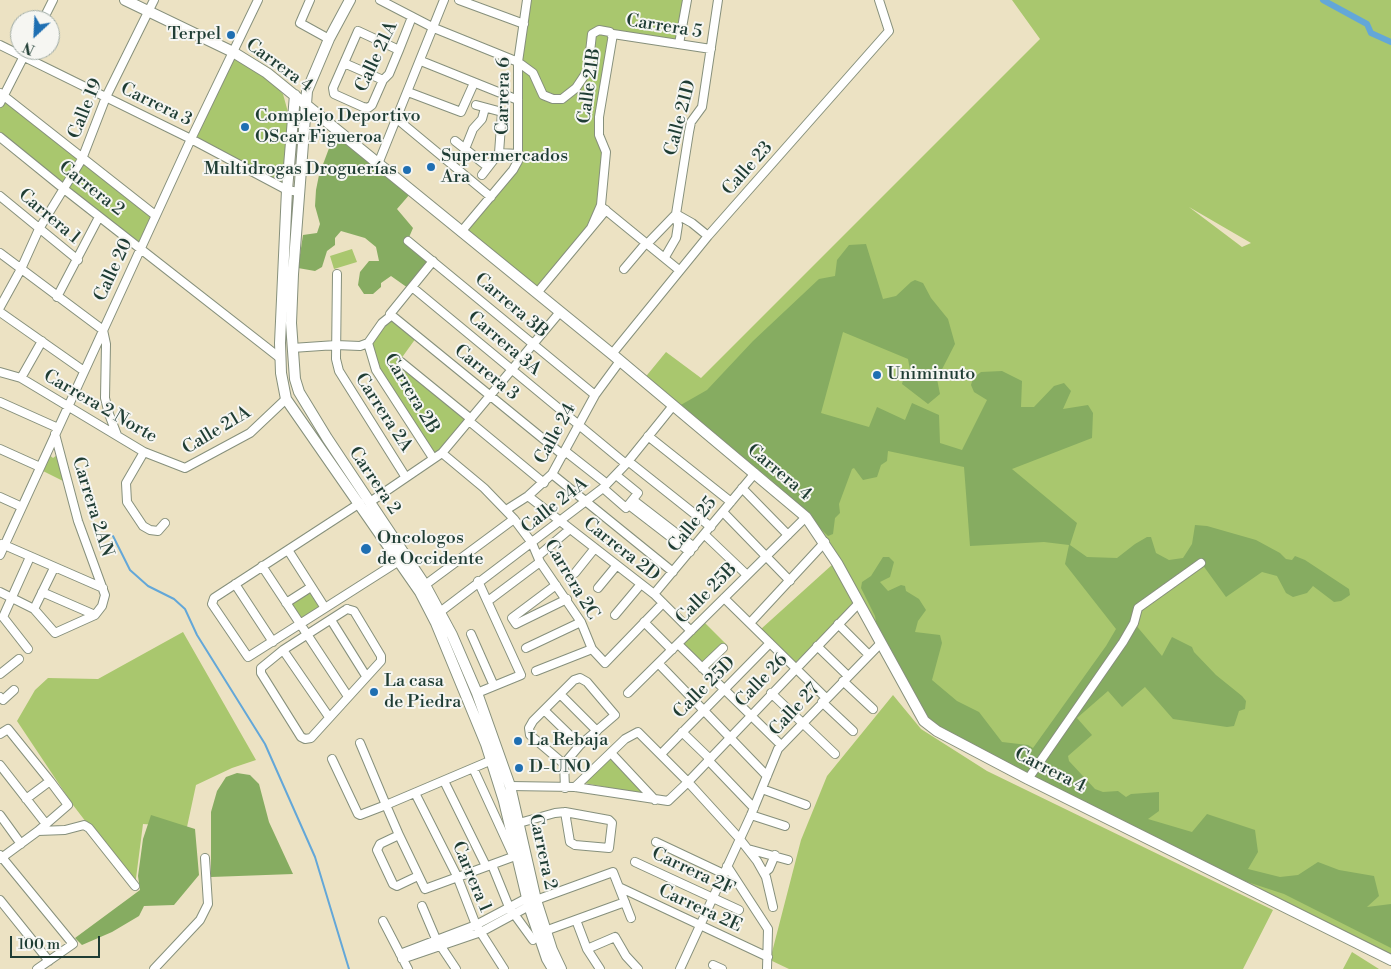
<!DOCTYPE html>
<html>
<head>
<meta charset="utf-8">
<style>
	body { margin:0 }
	#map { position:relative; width:1391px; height:969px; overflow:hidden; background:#ece2c3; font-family:"Libre Bodoni",serif }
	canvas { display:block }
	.north { position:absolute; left:10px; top:10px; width:50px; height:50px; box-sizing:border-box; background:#f6f6f2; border:1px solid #a0aca6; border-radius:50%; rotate:205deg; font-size:14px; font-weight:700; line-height:20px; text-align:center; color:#1f3d34 }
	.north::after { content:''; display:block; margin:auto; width:18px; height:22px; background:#1f6fb2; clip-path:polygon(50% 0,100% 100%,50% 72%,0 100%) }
	.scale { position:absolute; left:10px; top:936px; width:90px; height:22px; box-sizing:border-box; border:2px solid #1f3d34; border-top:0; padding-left:6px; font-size:15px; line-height:18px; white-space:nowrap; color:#1f3d34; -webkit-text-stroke:4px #f6f6f2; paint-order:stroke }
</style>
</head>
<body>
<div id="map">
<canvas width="1391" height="969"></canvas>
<div class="north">N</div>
<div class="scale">100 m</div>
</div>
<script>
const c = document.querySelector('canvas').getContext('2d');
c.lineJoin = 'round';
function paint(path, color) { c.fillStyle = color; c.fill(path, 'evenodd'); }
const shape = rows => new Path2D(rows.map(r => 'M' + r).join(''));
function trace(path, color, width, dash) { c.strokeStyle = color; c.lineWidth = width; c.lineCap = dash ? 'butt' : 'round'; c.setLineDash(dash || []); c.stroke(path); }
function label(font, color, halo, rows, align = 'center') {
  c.font = font + ' "Libre Bodoni",serif'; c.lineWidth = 4; c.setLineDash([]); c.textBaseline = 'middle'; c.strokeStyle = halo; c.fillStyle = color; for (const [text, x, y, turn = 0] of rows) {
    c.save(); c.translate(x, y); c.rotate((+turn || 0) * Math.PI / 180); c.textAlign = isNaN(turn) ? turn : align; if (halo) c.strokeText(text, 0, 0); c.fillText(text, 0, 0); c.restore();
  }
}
paint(shape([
	[527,0,687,0,679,44,613,34,599,117,604,145,601,205,591,228,537,293,461,232,518,161,518,62],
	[1012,0,1391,0,1391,959,919,715,806,517,643,380,666,352,701,378,1040,39],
	[1189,207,1251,243,1242,247],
	[234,57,266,76,283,94,289,116,284,184,195,138],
	[0,93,155,215,141,247,0,137],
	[352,249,357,262,334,269,330,256],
	[392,318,416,338,398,363,467,420,446,446,435,454,385,380,373,359,371,344],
	[48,454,53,458,57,455,63,481,41,470],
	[833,564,854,603,795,663,761,629],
	[310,588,322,608,300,620,287,602],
	[704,622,726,644,702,666,681,645],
	[183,632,256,760,232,768,196,785,187,827,143,824,135,886,73,805,17,721,35,690,48,678,98,679],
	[893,695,921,729,987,771,1273,910,1243,969,789,969,770,960,801,840,827,776],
	[610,756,644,792,643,794,584,783],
	[1352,952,1379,969,1343,969]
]), '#a9c76e');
paint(shape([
	[334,135,410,194,397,209,413,228,407,242,431,262,408,288,391,276,381,283,381,287,373,294,364,294,358,285,360,272,369,261,379,261,376,247,365,238,341,231,335,238,335,245,327,251,322,267,315,271,298,268,303,235,317,233,320,224,315,206,316,190,319,175],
	[866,244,883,299,896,296,911,282,915,280,923,283,931,298,948,319,955,344,937,379,940,394,928,404,902,384,905,372,910,370,908,359,843,332,821,413,869,427,877,407,905,420,912,403,939,415,940,443,962,450,987,400,974,392,971,385,973,378,981,372,1002,371,1022,381,1021,407,1034,407,1054,386,1064,383,1071,391,1063,409,1088,405,1093,413,1092,438,1012,469,1077,523,1070,545,1087,557,1117,558,1135,544,1147,537,1151,537,1156,553,1169,560,1183,558,1192,544,1195,525,1207,526,1256,540,1280,553,1286,559,1292,560,1295,556,1305,560,1349,589,1350,595,1341,601,1334,602,1313,586,1307,593,1293,597,1286,593,1277,576,1262,572,1226,597,1202,564,1138,608,1134,623,1162,656,1172,637,1192,647,1194,652,1216,675,1242,696,1246,701,1245,709,1239,711,1234,726,1227,727,1173,719,1145,687,1122,707,1108,691,1077,718,1092,735,1068,756,1069,761,1095,789,1103,792,1118,791,1126,797,1131,794,1159,792,1159,811,1148,819,1192,832,1207,814,1255,830,1258,852,1248,869,1280,877,1298,875,1318,862,1339,870,1374,876,1379,896,1367,907,1391,904,1391,948,1284,894,1211,870,1028,779,919,715,880,644,875,616,861,588,862,582,871,576,883,557,889,557,894,562,890,577,880,582,888,591,901,585,905,586,906,591,919,599,926,610,918,621,915,632,940,635,942,643,932,680,957,701,979,712,1002,742,1028,745,1033,748,1106,646,1116,629,1065,564,1069,545,1044,542,970,546,964,467,888,451,887,461,881,465,877,477,863,480,854,468,852,469,839,504,840,513,835,518,833,534,828,536,770,479,679,406,707,390,753,341,819,279,835,276,837,260,849,245],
	[237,773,250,775,259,784,269,822,293,874,211,877,211,812,217,791,226,777],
	[151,815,195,829,199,875,174,905,144,906,139,916,112,932,82,945,75,938,140,890,138,876,143,839]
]), '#86ac61');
trace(shape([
	[113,536,130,570,148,586,174,599,185,609,197,635,265,744,315,857,349,969]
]), '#63a7d8', 2);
trace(shape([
	[1323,0,1367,24,1371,33,1391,42]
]), '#63a7d8', 6);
const minor = shape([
	[310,0,300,23,329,39],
	[380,0,434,28,518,62,533,73,543,95,553,99,562,99,576,88,588,70,592,34,599,30,610,32,612,36],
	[459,0,524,24],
	[43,20,53,0],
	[679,44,687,0],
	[0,45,191,139,287,190,299,192],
	[399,50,358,31,333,88,334,94,363,107,368,108,372,105,383,80,389,74,399,50,412,17],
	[421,61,518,100],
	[344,63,383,80],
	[408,92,461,112,474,83],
	[0,93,155,215],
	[0,103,27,50],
	[476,105,502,112,499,153,482,175],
	[397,119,491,197],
	[0,137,64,189,280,358],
	[455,141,488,167],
	[465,149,473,129,482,119,485,108],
	[499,153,519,154],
	[378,164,444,0],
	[0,196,78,260],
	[603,208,679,270],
	[676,214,692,223,708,236],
	[591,228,601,205,606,152,599,135,599,117,613,34,711,49],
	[461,232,513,170,518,161,518,62,527,0],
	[408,241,595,395],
	[647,244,676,214],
	[0,253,103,330],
	[665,257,676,238,678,225,676,214,689,132,691,122,702,107,718,0],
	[433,261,390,314,563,455],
	[624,269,646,243],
	[337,274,336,359,339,371,405,476],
	[412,287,626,464],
	[537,293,606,210],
	[57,297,99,217],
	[0,307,21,269,39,229,82,159,106,97,154,0],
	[0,312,84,371],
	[103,330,106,344,105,398,109,414,117,435],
	[368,343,376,370,433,458],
	[292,348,336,345,360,346,368,343,382,323,392,315],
	[612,354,708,236,889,31,879,0],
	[401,362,471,419],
	[0,372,21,378,144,452,185,468,250,433,286,399],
	[21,378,42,341],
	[0,402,58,428],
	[469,421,544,483],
	[648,436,731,502],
	[0,449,40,467],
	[565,451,607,484],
	[144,452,126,483,127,502,143,526,150,530,158,531,165,523],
	[442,453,484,488,514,519,532,543,540,562,581,622,592,649,605,663,663,603],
	[628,461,711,527],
	[552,474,673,572],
	[603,488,626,508,638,493,616,475],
	[742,488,788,535],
	[528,496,654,594,691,631],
	[0,497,22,507],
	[633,500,694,547],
	[370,502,442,453,560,312],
	[360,503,214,598,212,604,248,657,399,561],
	[629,505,690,552],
	[506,510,528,496,552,474,595,395,620,361],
	[723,512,790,581],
	[705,535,747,575],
	[2,544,103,588],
	[288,550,325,608],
	[0,555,191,139,258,0],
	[538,556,570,529],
	[262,566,347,695],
	[575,573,595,548],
	[235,584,273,642],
	[425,585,514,519],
	[556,585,512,618,516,624,567,599],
	[598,588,617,565],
	[0,592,34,609,55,633,95,615,102,606,105,595,78,521,55,434],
	[42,592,95,615],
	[654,594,755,473],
	[724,598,826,698],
	[488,601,540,562],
	[286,603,311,587],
	[34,609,54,568],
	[347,609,354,611,381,656,381,661,311,738,305,739,301,737,261,673,261,668,283,650,347,609],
	[440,612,603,488,626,464,672,407],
	[615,615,641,584],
	[331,620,366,676],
	[644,622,672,650],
	[750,623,825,542],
	[838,624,869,655],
	[471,634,494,686],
	[678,644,781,745],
	[817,646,848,676],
	[526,648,581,622],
	[28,649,3,617,30,557],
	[283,650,329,717],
	[659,664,767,776],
	[702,668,723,648],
	[536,671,592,649],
	[0,674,19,659],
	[843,681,873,709],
	[477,693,521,675,478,581],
	[628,693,806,517],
	[771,693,835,754],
	[560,694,597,731],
	[0,697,3,700,14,690],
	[822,702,853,731],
	[544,710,580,745],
	[682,732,709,758],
	[0,734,8,729,50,781],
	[611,753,655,800],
	[661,754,770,643],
	[332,759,358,814,360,815,386,805,360,743],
	[492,760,386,805,399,835,425,889,518,855],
	[708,760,754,808],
	[564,764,530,735,529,728,533,721,574,680,580,678,587,682,615,715,580,745,564,764,565,788],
	[0,765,46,824],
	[473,768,513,855],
	[1028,779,1123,642,1134,623,1138,608,1201,563],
	[444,781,486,866],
	[510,786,575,787,668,801,688,782,638,732,625,739,575,787],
	[762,789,806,805],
	[415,793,457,876,476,925,504,969],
	[26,799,50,781,68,805,38,831],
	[0,815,21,844],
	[751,815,785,826],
	[519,823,555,813,565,812,609,820,612,823,609,848,575,845,570,842,565,812],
	[399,835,380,844,377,850,393,884,397,886,418,876],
	[656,842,724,874],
	[748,849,788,860],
	[0,855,73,944,37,969],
	[0,859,38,831,65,830,84,825,89,828,135,886],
	[635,862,739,910],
	[492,865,509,907,533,940],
	[727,866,768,929,767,969],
	[764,873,769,869,775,855],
	[619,887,768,957],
	[0,900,49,961],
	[536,900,613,872,631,918],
	[422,906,436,939,456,969],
	[773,907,766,877,757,861,739,838,688,782,858,604],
	[576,920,587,949,600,969],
	[383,921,408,969],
	[545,931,625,902],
	[587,949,615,937,626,956,638,969],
	[400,954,476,925,527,898],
	[402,959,481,932,529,906],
	[713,965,722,969],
	[154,969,200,920,208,904,205,858],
	[680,969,751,815,778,749,880,644]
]);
const secondary = shape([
	[125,0,233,52,267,73,612,354,806,517,837,563,924,721,937,731,1028,779,1391,960],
	[350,0,329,39,307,91,293,274,291,323,295,379,299,392,327,438,425,585,452,635,477,693,510,786,536,900,552,950,561,969],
	[295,95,287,190,280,343,281,373,286,399,420,592,436,623,486,744,504,801,529,906,547,959,553,969]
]);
trace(minor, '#86907c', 10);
trace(secondary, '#86907c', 12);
trace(minor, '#fff', 8);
trace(secondary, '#fff', 10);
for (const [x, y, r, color] of [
	[231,35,5,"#1f6fb2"],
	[245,127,5,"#1f6fb2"],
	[431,167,5,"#1f6fb2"],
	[407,170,5,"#1f6fb2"],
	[877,375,5,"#1f6fb2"],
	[366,549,6,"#1f6fb2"],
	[374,692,5,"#1f6fb2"],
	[518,741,5,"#1f6fb2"],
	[519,768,5,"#1f6fb2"]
]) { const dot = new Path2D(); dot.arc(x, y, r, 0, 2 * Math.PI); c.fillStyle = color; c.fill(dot); trace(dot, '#f6f6f2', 2); }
label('18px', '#1f3d34', '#f6f6f2', [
	["Carrera 5",664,27,9],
	["Calle 21A",377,57,-65],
	["Carrera 4",279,66,36],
	["Calle 21B",590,86,-82],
	["Carrera 6",504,96,-89],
	["Carrera 3",156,105,26],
	["Calle 19",86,109,-68],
	["Calle 21D",681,118,-75],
	["Calle 23",748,169,-48],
	["Carrera 2",91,189,38],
	["Carrera 1",49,217,40],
	["Calle 20",114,270,-65],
	["Carrera 3B",511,306,40],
	["Carrera 3A",504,344,40],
	["Carrera 3",486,373,39],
	["Carrera 2B",411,394,59],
	["Carrera 2 Norte",100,407,30],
	["Carrera 2A",383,413,57],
	["Calle 21A",217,431,-31],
	["Calle 24",556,434,-61],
	["Carrera 4",779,473,40],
	["Carrera 2",374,481,56],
	["Calle 24A",555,506,-38],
	["Carrera 2AN",92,507,73],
	["Calle 25",693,525,-51],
	["Carrera 2D",621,550,38],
	["Carrera 2C",571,580,59],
	["Calle 25B",707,594,-45],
	["Calle 26",762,681,-46],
	["Calle 25D",705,688,-45],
	["Calle 27",795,710,-47],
	["Carrera 4",1050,771,27],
	["Carrera 2",542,852,78],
	["Carrera 2F",693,872,25],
	["Carrera 1",471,877,67],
	["Carrera 2E",700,909,25]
]);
label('18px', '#1f3d34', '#f6f6f2', [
	["Terpel",221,35,"right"],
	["Complejo Deportivo",255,117],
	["OScar Figueroa",255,138],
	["Supermercados",441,157],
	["Ara",441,178],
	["Multidrogas Droguerías",397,170,"right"],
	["Uniminuto",887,375],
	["Oncologos",377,539],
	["de Occidente",377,560],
	["La casa",384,682],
	["de Piedra",384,703],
	["La Rebaja",528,741],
	["D-UNO",529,768]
], 'left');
</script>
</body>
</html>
